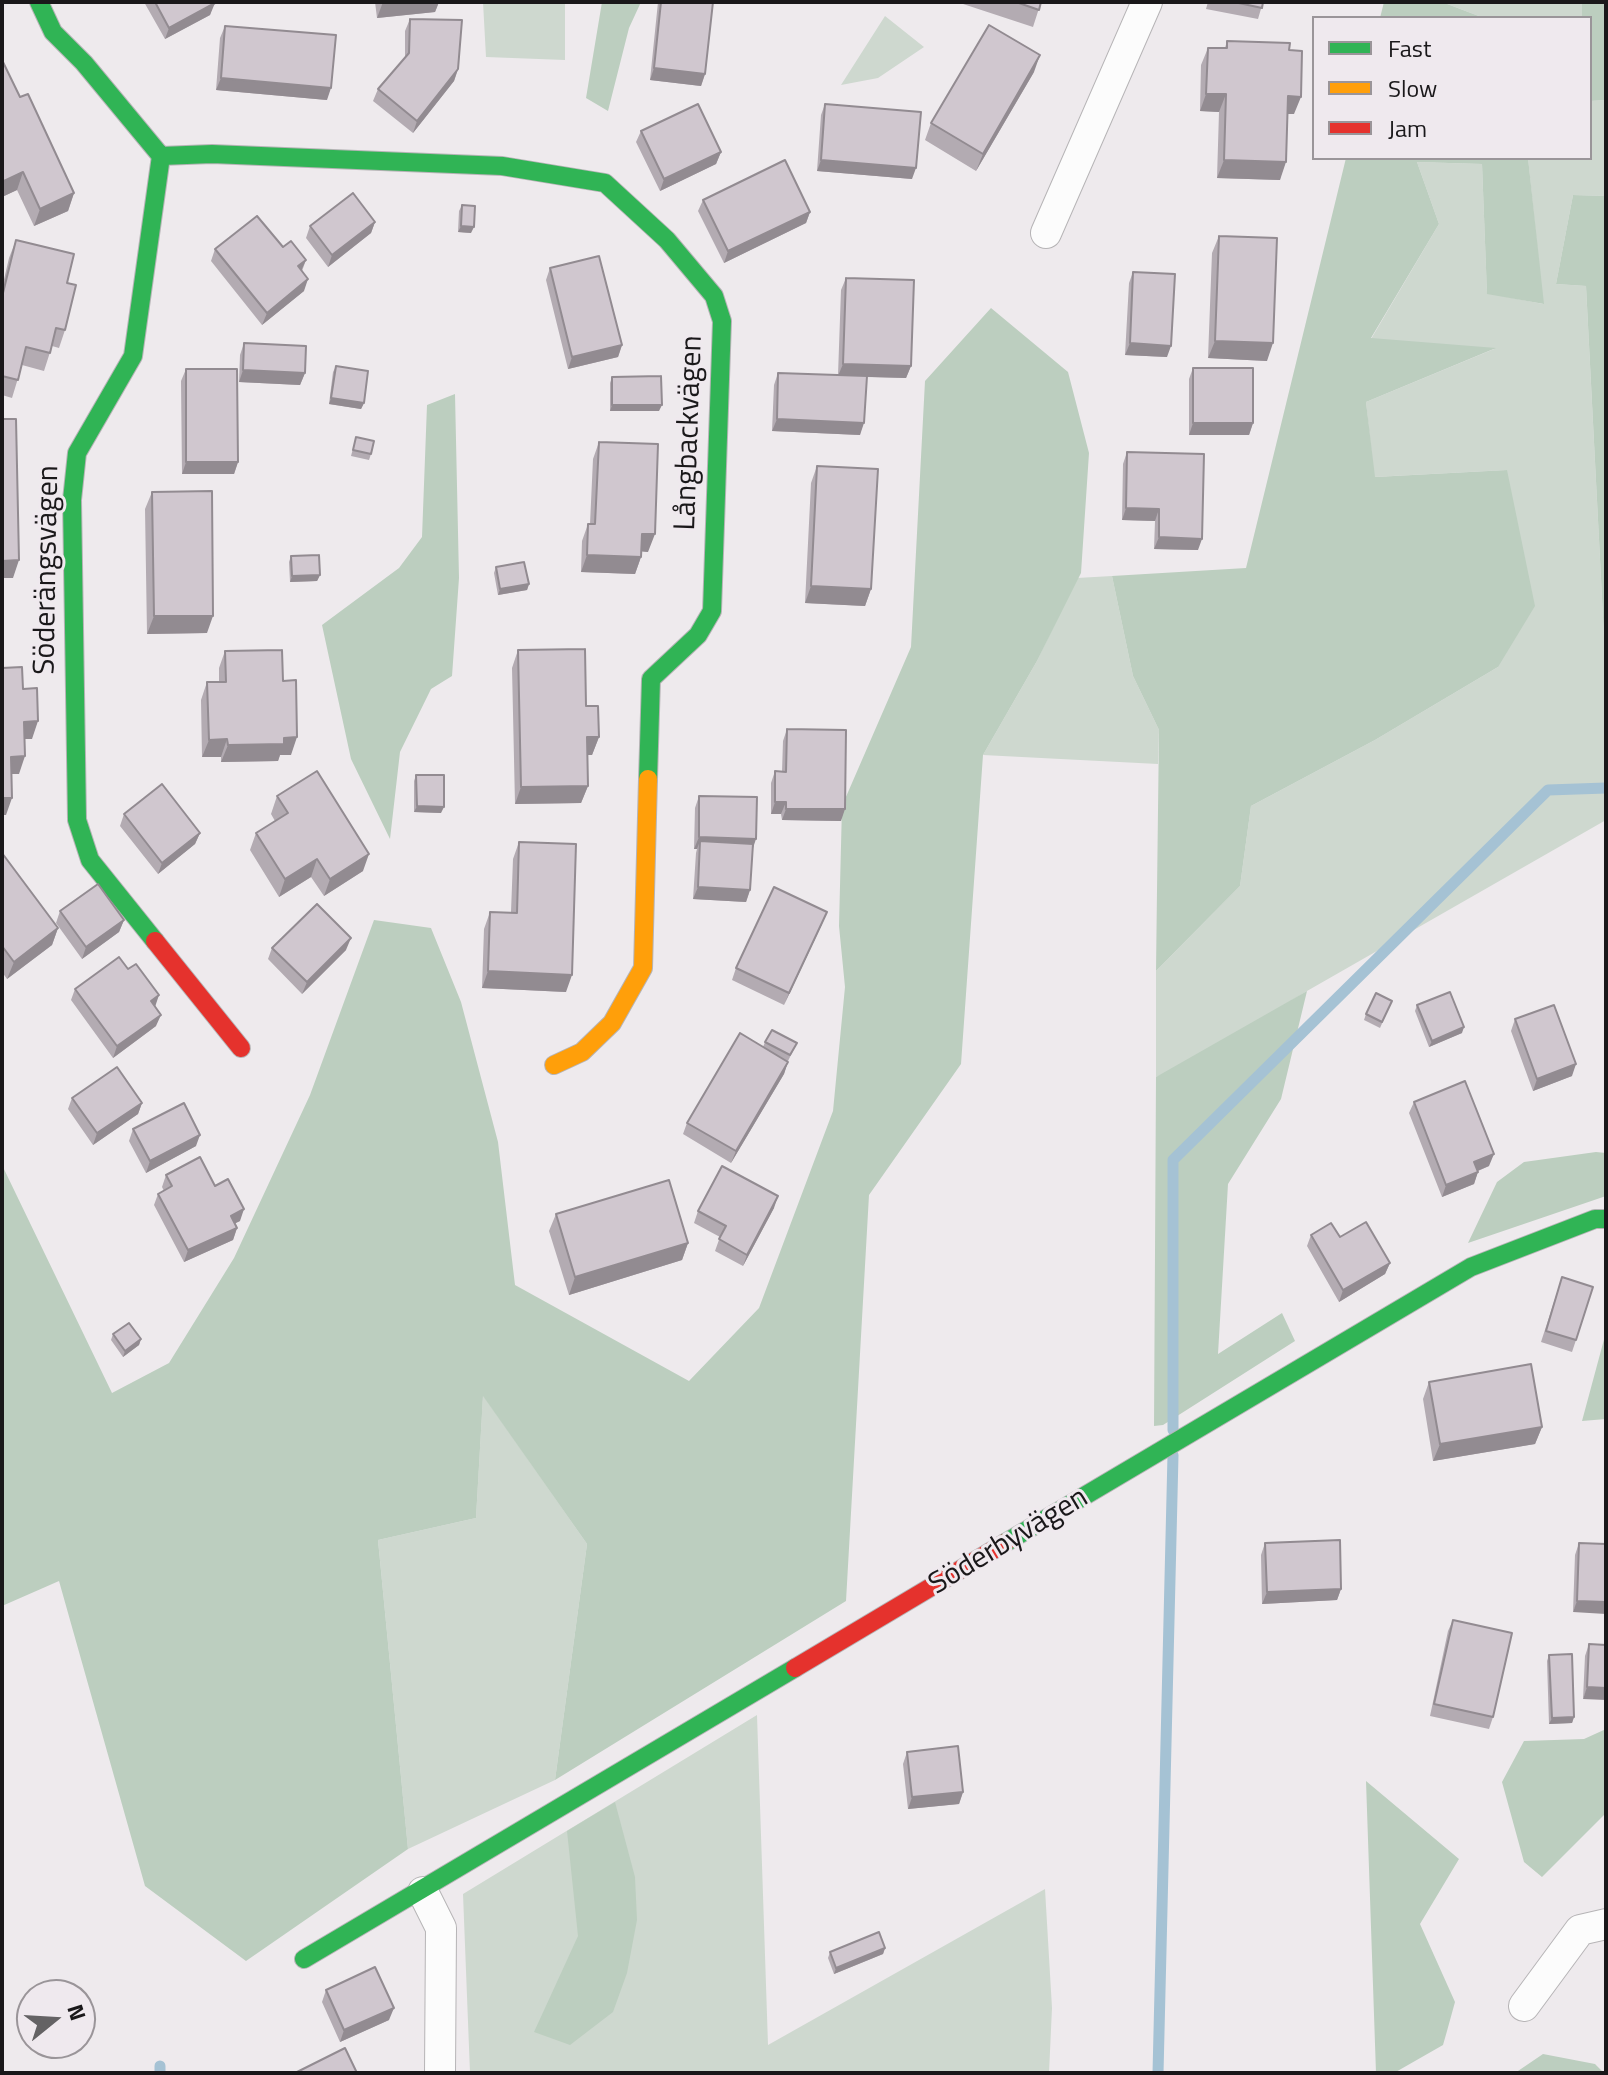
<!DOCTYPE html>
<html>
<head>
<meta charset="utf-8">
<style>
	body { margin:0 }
	#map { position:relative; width:1608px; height:2075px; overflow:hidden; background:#eeeaed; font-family:"Titillium Web",sans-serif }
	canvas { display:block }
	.frame { position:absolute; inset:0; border:4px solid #1a181a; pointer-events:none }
	.legend { position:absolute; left:1312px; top:16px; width:280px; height:144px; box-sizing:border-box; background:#efe9ee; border:2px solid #9a9599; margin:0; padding:10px 14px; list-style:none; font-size:24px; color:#1a181a }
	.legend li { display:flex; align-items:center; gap:16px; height:40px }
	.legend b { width:40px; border:2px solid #9a9599 }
	.north { position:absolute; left:16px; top:1979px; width:80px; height:80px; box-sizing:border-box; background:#efe9ee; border:2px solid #9a9599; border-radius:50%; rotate:72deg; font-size:22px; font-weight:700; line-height:32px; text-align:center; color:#1a181a }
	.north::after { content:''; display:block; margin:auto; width:28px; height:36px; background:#646264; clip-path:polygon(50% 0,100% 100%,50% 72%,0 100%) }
</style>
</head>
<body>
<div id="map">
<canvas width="1608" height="2075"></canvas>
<div class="frame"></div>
<ul class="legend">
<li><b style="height:10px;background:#30b455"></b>Fast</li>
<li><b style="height:10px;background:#ff9f0a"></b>Slow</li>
<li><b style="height:10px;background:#e5322d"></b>Jam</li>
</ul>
<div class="north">N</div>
</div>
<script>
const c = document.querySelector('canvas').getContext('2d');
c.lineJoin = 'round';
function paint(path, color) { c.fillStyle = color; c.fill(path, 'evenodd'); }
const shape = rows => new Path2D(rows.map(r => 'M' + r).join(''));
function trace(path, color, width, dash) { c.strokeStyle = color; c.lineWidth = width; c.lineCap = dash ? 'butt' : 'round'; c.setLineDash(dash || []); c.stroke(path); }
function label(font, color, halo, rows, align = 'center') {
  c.font = font + ' "Titillium Web",sans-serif'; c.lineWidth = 6; c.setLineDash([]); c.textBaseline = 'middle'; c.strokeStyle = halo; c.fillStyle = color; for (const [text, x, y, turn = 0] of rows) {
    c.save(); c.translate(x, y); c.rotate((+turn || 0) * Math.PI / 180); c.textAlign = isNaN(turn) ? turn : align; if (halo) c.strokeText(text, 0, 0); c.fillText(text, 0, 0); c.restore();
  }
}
paint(shape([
	[483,2,565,2,565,60,486,57],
	[1442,2,1582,2,1582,18,1484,18],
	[885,16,924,47,878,78,841,85],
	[1606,100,1606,196,1573,195,1556,284,1586,286,1606,676,1606,820,1307,991,1186,1065,1156,1077,1156,971,1240,886,1251,806,1375,740,1498,667,1507,470,1374,477,1366,402,1494,349,1371,339,1439,224,1417,162,1482,164,1487,293,1543,304,1528,158,1590,158,1590,101],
	[1112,576,1133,676,1159,730,1158,764,983,755,1037,661,1077,578],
	[483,1395,587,1544,555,1780,408,1849,378,1540,476,1518],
	[757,1715,768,2045,1045,1889,1052,2008,1049,2073,470,2073,463,1894]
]), '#ced8cf');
paint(shape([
	[602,2,641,2,629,28,608,111,586,98],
	[1384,2,1442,2,1484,18,1380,18],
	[1582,2,1606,2,1606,100,1590,101,1590,18,1582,18],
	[1346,158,1528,158,1544,304,1487,294,1482,164,1417,162,1439,224,1371,338,1496,348,1366,402,1375,477,1507,470,1535,606,1498,667,1375,740,1251,806,1240,886,1156,971,1159,730,1133,676,1112,576,1246,568],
	[1573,195,1606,196,1606,676,1586,286,1556,284],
	[991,308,1068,372,1089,453,1081,573,1037,661,983,755,961,1064,869,1195,846,1601,555,1780,587,1544,483,1396,476,1518,378,1540,408,1849,246,1961,145,1886,59,1581,2,1606,2,1165,112,1393,169,1363,234,1258,310,1095,374,920,431,928,461,1002,498,1142,515,1285,689,1381,759,1308,833,1111,845,987,839,926,842,806,911,647,925,381],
	[455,394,459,578,452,676,431,689,400,752,390,839,351,759,322,625,399,568,422,537,427,405],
	[1307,991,1281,1099,1228,1184,1218,1354,1282,1313,1295,1341,1163,1425,1154,1426,1156,1077],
	[1596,1152,1606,1153,1606,1196,1468,1243,1497,1182,1524,1162],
	[1606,1332,1606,1419,1582,1421],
	[1606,1729,1606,1813,1542,1877,1524,1862,1502,1782,1524,1741,1584,1739],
	[1366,1781,1459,1859,1420,1924,1455,2002,1447,2031,1443,2045,1394,2073,1376,2073],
	[615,1802,635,1877,637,1920,627,1973,613,2012,570,2045,534,2032,578,1936,567,1831],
	[1543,2054,1595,2064,1604,2073,1515,2073]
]), '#bccebf');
trace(shape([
	[1173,1430,1173,1160,1548,790,1606,788],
	[160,2066,160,2073],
	[1158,2073,1173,1455]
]), '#a5c2d4', 11);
const street = shape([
	[1046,233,1147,2],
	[423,1892,441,1928,440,2073],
	[1524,2006,1580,1930,1606,1924]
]);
const fast = shape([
	[39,2,53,32,84,63,161,156,133,356,77,453,72,500,77,820,90,860,155,941],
	[161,156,212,154,502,166,605,183,667,240,714,296,722,321,712,611,698,635,651,679,648,779],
	[1005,1543,1471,1267,1595,1219,1606,1219],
	[304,1959,795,1668]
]);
const slow = shape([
	[554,1065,582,1052,612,1023,643,968,648,779]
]);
const jam = shape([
	[155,941,241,1048],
	[795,1668,1005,1543]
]);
trace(street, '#b6b4b6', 32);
trace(fast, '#b6b4b6', 20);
trace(slow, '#b6b4b6', 20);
trace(jam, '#b6b4b6', 20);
trace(street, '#fcfcfc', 30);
trace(fast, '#30b455', 18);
trace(slow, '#ff9f0a', 18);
trace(jam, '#e5322d', 18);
paint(shape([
	[144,2,214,2,210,15,165,39],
	[375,2,439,2,435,12,377,18],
	[658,2,713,2,705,74,701,86,650,80],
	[957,2,1041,2,1033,27],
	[1208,2,1263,2,1258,19,1206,9],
	[410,19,458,69,454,81,413,133,373,101,378,89,405,58,405,31],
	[225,26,327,100,216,90,220,38],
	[1227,41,1289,50,1294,114,1288,114,1280,180,1217,178,1219,112,1200,111,1201,65,1208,48,1225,48],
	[2,60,20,97,74,193,68,211,34,226,17,190,2,197],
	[1034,72,976,171,925,140,931,123],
	[825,104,912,179,817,171,821,115],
	[641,131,721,152,716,164,660,191,636,142],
	[703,200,810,212,806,223,724,263,698,211],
	[462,205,471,233,458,232,459,211],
	[375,222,371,233,328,267,306,238,310,226],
	[1219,236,1267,361,1208,358,1212,253],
	[16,240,67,283,65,330,59,348,52,346,44,371,22,365,12,398,2,395,2,288,9,258],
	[283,247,306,260,302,271,304,291,262,325,211,261,215,249],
	[550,268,622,345,618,357,568,369,546,280],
	[1133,272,1167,357,1125,355,1129,283],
	[846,278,911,366,906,378,867,377,860,435,772,431,774,385,778,373,838,375,841,290],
	[244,343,305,373,300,385,239,382,240,355],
	[336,366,364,403,361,409,329,404,333,372],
	[1193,368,1253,423,1249,435,1189,435,1189,379],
	[186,369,238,462,234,474,182,474,181,381],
	[612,377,659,411,610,411,610,383],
	[356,437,371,454,369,460,351,456],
	[599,442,648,552,642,551,641,557,635,574,581,572,582,541,588,524,590,524,593,459],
	[1127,452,1198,550,1154,549,1155,521,1122,520,1123,464],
	[817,466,871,589,865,606,805,603,811,483],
	[152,492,207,633,147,634,145,509],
	[291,556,320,575,317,581,290,582,289,562],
	[496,567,529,584,527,590,498,595,494,573],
	[518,650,586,706,599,737,592,755,587,755,588,786,581,803,515,804,512,668],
	[225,651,283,681,291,755,280,755,278,761,221,762,221,757,202,757,201,700,207,682,219,682,219,668],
	[787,729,841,821,782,820,781,814,771,814,771,783,775,771,782,772,783,741],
	[416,775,441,813,414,812,414,781],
	[277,796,363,871,324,896,311,877,279,897,250,850,256,833,275,821,271,814],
	[699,796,752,849,750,890,746,902,693,899,696,853,697,849,694,849,695,808],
	[124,814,200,833,195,844,158,874,120,826],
	[519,842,566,992,482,988,484,929,490,912,511,912,513,859],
	[2,853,58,928,52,945,7,979,2,972],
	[60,911,124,920,119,932,82,959,56,923],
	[822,924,784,1005,732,980,736,968],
	[272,948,346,950,302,994,268,959],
	[75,989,155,1006,156,1026,113,1058,71,1000],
	[1392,1001,1380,1028,1364,1020,1366,1014],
	[1417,1005,1462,1033,1429,1047,1415,1011],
	[1515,1019,1572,1076,1533,1091,1511,1031],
	[765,1042,797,1043,788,1061,784,1074,731,1163,683,1134,687,1123,763,1047],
	[72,1098,142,1103,138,1114,93,1145,68,1109],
	[1414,1102,1489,1166,1478,1171,1474,1184,1442,1197,1409,1113],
	[133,1129,196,1146,146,1173,129,1141],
	[166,1175,215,1186,240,1221,235,1223,237,1228,233,1240,184,1262,154,1205,158,1194,164,1191,162,1187],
	[774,1208,743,1266,715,1251,720,1237,694,1223,698,1211],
	[556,1214,688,1243,682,1260,569,1295,549,1231],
	[1311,1235,1340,1237,1390,1263,1385,1274,1339,1302,1307,1246],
	[1562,1277,1576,1340,1572,1352,1541,1342],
	[113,1334,141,1339,139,1345,123,1357,111,1340],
	[1429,1382,1542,1427,1535,1444,1433,1461,1423,1399],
	[1265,1543,1341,1589,1337,1600,1262,1604,1261,1555],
	[1579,1543,1606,1544,1573,1612,1575,1555],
	[1453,1620,1493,1717,1489,1729,1430,1716,1448,1631],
	[1589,1644,1606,1645,1583,1699,1585,1656],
	[1549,1655,1574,1717,1572,1723,1549,1724,1547,1661],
	[907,1752,963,1792,959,1804,908,1809,903,1764],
	[885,1948,883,1954,834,1974,828,1958,830,1952],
	[326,1990,389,2020,340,2042,322,2002]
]), '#b3abb2');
paint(shape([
	[383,2,439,2,435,12,377,18],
	[215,3,210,15,165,39,169,28],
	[1040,55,1034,72,976,171,983,154],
	[654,68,705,74,701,86,650,80],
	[458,69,454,81,413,133,417,121],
	[221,78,331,88,327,100,216,90],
	[1206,94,1226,94,1219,112,1200,111],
	[1288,96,1301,97,1294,114,1282,114],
	[721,152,716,164,660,191,664,179],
	[821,160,916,168,912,179,817,171],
	[1224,160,1286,162,1280,180,1217,178],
	[23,172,17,190,2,197,2,186,4,181],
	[74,193,68,211,34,226,40,209],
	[810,212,806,223,724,263,728,251],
	[375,222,371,233,328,267,332,255],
	[461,226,474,227,471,233,458,232],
	[306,260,301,271,298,266],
	[308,279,304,291,262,325,267,313],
	[1215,341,1273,343,1267,361,1208,358],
	[1130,343,1171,346,1167,357,1125,355],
	[622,345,618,357,568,369,572,357],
	[843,364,911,366,906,378,838,376],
	[243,370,305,373,300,385,239,382],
	[331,398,364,403,361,409,329,404],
	[612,405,662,405,659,411,610,411],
	[777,419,864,423,860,435,772,431],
	[1193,423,1253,423,1249,435,1189,435],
	[186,462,238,462,234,474,182,474],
	[1126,508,1159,509,1155,521,1122,520],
	[642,534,655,534,648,552,636,551],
	[1159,537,1202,539,1198,550,1154,549],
	[587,555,641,557,635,574,581,572],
	[19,560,13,578,2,578,2,561],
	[320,575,317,581,290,582,292,576],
	[529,584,527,590,498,595,500,589],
	[811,586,871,589,865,606,805,603],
	[154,616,213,616,207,633,147,634],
	[38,721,32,739,18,739,24,722],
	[297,737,291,755,280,755,278,761,221,762,228,745],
	[587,737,599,737,592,755,580,755],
	[227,739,221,757,202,757,209,740],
	[25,756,19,774,5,774,11,757],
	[588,786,581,803,515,804,521,787],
	[2,798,12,798,6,815,2,815],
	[775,802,786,802,781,814,771,814],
	[417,806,444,807,441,813,414,812],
	[786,809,845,809,841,821,782,820],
	[200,833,195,844,158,874,162,863],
	[699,837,756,839,752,851,700,841,697,849,694,849],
	[369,854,363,871,324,896,330,879],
	[317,859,311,877,279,897,285,879],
	[698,887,750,890,746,902,693,899],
	[827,912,822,924,784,1005,789,993],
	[124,920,119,932,82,959,86,947],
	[58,928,52,945,7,979,14,962],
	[351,938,346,950,302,994,307,982],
	[488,971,572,975,566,992,482,988],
	[159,995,155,1007,151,1001],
	[161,1015,156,1026,113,1058,117,1046],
	[1464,1027,1462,1033,1429,1047,1432,1041],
	[788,1062,784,1074,731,1163,736,1151],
	[1576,1064,1572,1076,1533,1091,1537,1079],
	[142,1103,138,1114,93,1145,97,1133],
	[200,1135,196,1146,146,1173,150,1161],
	[1494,1154,1489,1166,1470,1174,1474,1162],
	[1478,1172,1474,1184,1442,1197,1446,1185],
	[778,1196,774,1208,743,1266,747,1255],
	[244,1209,240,1221,226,1228,231,1216],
	[237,1228,233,1240,184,1262,188,1250],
	[688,1243,682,1260,569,1295,575,1277],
	[1390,1263,1385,1274,1339,1302,1343,1290],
	[141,1339,139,1345,123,1357,125,1351],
	[1542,1427,1535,1444,1433,1461,1440,1444],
	[1341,1589,1337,1600,1262,1604,1267,1592],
	[1577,1601,1606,1602,1606,1614,1573,1612],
	[1587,1687,1606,1688,1606,1700,1583,1699],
	[1574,1717,1572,1723,1549,1724,1552,1718],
	[963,1792,959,1804,908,1809,912,1797],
	[885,1948,883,1954,834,1974,836,1968],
	[394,2008,389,2020,340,2042,344,2030]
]), '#928b91');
const building = shape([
	[155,2,214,2,215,3,169,28,155,2],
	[661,2,713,2,705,74,654,68,661,2],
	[1016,2,1041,2,1039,10,1016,2],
	[1234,2,1263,2,1262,8,1234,2],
	[410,19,462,20,458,69,417,121,378,89,409,53,410,19],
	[989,25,1040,55,983,154,931,123,989,25],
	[225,26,336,35,331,88,221,78,225,26],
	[1227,41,1290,43,1289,50,1302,51,1301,97,1288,96,1286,162,1224,160,1226,94,1206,94,1208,48,1227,48,1227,41],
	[2,60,20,97,28,94,74,193,40,209,23,172,4,181,2,178,2,60],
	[698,104,721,152,664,179,641,131,698,104],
	[825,104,921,112,916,168,821,160,825,104],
	[785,160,810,212,728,251,703,200,785,160],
	[353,193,375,222,332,255,310,226,353,193],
	[462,205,475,206,474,227,461,226,462,205],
	[257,216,283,247,291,241,306,260,298,266,308,279,267,313,215,249,257,216],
	[1219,236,1277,238,1273,343,1215,341,1219,236],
	[16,240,74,254,67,283,76,285,65,330,56,328,50,353,26,347,18,380,2,376,2,297,16,240],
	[599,256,622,345,572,357,550,268,599,256],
	[1133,272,1175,274,1171,346,1130,343,1133,272],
	[846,278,914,280,911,366,843,364,846,278],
	[244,343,306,346,305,373,243,370,244,343],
	[336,366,368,371,364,403,331,398,336,366],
	[1193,368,1253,368,1253,423,1193,423,1193,368],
	[186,369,237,369,238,462,186,462,186,369],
	[778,373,867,376,864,423,777,419,778,373],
	[661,376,662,405,612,405,612,377,661,376],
	[2,419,16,419,19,560,2,561,2,419],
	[356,437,374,441,371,454,353,450,356,437],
	[599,442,658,444,655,534,642,534,641,557,587,555,588,524,595,524,599,442],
	[1127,452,1204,454,1202,539,1159,537,1159,509,1126,508,1127,452],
	[817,466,878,469,871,589,811,586,817,466],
	[212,491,213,616,154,616,152,492,212,491],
	[319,555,320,575,292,576,291,556,319,555],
	[524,562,529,584,500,589,496,567,524,562],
	[585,649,586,706,598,706,599,737,587,737,588,786,521,787,518,650,585,649],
	[282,650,283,681,296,680,297,737,284,738,284,744,228,745,227,739,209,740,207,682,226,682,225,651,282,650],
	[22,667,23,689,37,688,38,721,24,722,25,756,11,757,12,798,2,798,2,668,22,667],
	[787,729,846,730,845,809,786,809,786,802,775,802,775,771,786,772,787,729],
	[317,771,369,854,330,879,317,859,285,879,256,833,288,813,277,796,317,771],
	[416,775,444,775,444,807,417,806,416,775],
	[162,784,200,833,162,863,124,814,162,784],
	[699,796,757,797,756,839,699,837,699,796],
	[700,841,753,844,750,890,698,887,700,841],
	[519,842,576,844,572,975,488,971,490,912,517,913,519,842],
	[2,853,58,928,14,962,2,946,2,853],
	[98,884,124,920,86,947,60,911,98,884],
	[774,887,827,912,789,993,736,968,774,887],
	[317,904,351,938,307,982,272,948,317,904],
	[119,957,128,969,136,964,159,995,151,1001,161,1015,117,1046,75,989,119,957],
	[1450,992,1464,1027,1432,1041,1417,1005,1450,992],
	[1376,993,1392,1001,1382,1022,1366,1014,1376,993],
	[1554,1005,1576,1064,1537,1079,1515,1019,1554,1005],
	[772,1030,797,1043,790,1055,765,1042,772,1030],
	[740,1033,788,1062,736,1151,687,1123,740,1033],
	[117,1067,142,1103,97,1133,72,1098,117,1067],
	[1465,1081,1494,1154,1474,1162,1478,1172,1446,1185,1414,1102,1465,1081],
	[184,1103,200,1135,150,1161,133,1129,184,1103],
	[200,1157,215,1186,228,1179,244,1209,231,1216,237,1228,188,1250,158,1194,172,1186,166,1175,200,1157],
	[722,1166,778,1196,747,1255,719,1239,726,1226,698,1211,722,1166],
	[669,1180,688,1243,575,1277,556,1214,669,1180],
	[1366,1222,1390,1263,1343,1290,1311,1235,1331,1223,1340,1237,1366,1222],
	[1562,1277,1593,1287,1576,1340,1546,1331,1562,1277],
	[129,1323,141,1339,125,1351,113,1334,129,1323],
	[1531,1364,1542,1427,1440,1444,1429,1382,1531,1364],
	[1340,1540,1341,1589,1267,1592,1265,1543,1340,1540],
	[1579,1543,1606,1544,1606,1602,1577,1601,1579,1543],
	[1453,1620,1512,1633,1493,1717,1434,1704,1453,1620],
	[1589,1644,1606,1645,1606,1688,1587,1687,1589,1644],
	[1572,1654,1574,1717,1552,1718,1549,1655,1572,1654],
	[958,1746,963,1792,912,1797,907,1752,958,1746],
	[879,1932,885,1948,836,1968,830,1952,879,1932],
	[375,1967,394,2008,344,2030,326,1990,375,1967],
	[345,2048,357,2073,295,2073,345,2048]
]);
paint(building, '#d0c7cf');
trace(building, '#928b91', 2);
label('30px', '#1a181a', '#efe9ee', [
	["Långbackvägen",690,433,-88],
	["Söderängsvägen",48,570,-89],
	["Söderbyvägen",1009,1542,-31]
]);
</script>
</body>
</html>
